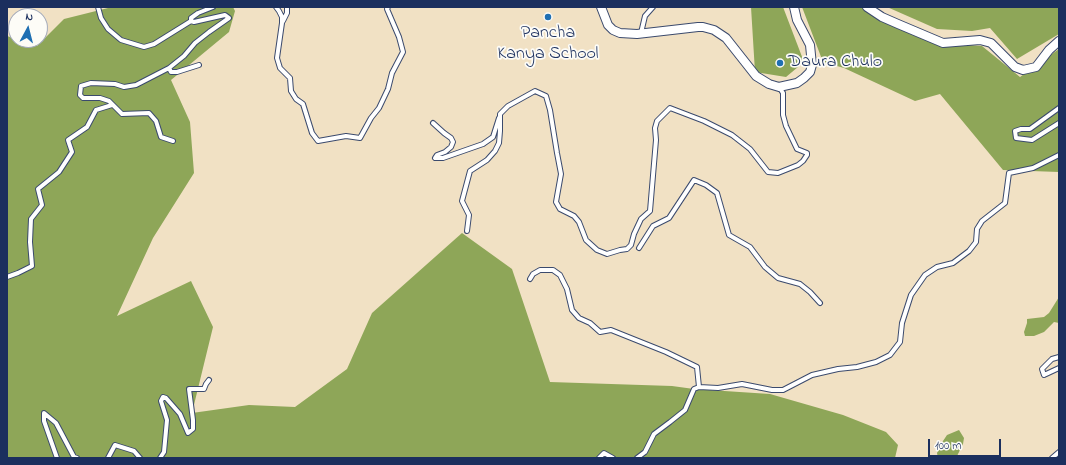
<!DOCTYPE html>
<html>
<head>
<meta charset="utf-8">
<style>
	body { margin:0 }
	#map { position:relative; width:1066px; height:465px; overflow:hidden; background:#f1e1c4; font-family:"Indie Flower",sans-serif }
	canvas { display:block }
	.frame { position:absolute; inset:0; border:8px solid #1b2f5e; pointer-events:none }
	.north { position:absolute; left:8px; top:8px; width:40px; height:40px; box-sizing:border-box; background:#fdfcf7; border:1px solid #a3aaba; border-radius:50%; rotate:7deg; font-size:11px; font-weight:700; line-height:16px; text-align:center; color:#1b2f5e }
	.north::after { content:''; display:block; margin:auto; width:14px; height:18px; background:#1f6fb2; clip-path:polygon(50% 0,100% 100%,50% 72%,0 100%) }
	.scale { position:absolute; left:928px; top:439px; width:73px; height:18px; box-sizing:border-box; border:2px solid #1b2f5e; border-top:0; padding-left:5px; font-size:12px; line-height:14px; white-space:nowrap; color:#1b2f5e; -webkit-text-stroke:3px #fdfcf7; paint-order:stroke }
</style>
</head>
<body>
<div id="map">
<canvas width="1066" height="465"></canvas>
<div class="frame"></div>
<div class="north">N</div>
<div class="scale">100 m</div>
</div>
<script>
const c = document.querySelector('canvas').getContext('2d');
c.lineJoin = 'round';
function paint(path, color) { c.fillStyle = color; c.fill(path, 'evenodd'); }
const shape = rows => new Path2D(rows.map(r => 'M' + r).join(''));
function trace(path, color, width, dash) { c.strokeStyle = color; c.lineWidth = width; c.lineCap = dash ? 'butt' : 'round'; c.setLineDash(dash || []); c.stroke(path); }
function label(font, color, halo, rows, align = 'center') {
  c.font = font + ' "Indie Flower",sans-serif'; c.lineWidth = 3.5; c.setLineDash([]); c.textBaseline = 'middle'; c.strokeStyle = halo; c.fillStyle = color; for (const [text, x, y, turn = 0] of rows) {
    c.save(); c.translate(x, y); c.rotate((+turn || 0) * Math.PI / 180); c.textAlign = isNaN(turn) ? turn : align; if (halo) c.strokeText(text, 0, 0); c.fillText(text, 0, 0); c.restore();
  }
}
paint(shape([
	[112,7,233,7,235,11,229,32,171,80,190,122,194,173,153,238,117,316,191,281,213,327,192,413,249,405,295,407,347,369,372,313,462,233,512,269,550,382,672,386,694,389,770,394,843,415,886,432,898,445,895,458,7,458,7,36,16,39,16,40,37,46,64,19],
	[751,7,783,7,804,62,786,77,755,72],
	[802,7,863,7,937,43,982,46,1020,77,1059,49,1059,172,1003,170,940,94,915,101,844,68,823,62],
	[887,7,1059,7,1059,34,1017,59,990,28,972,31,937,29],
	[1059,297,1059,323,1054,322,1044,332,1034,336,1025,336,1024,332,1027,323,1027,319,1044,317,1049,313],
	[959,430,964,438,963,444,956,458,938,458,937,453,941,444,947,435]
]), '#8ea658');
const street = shape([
	[98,7,101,18,108,29,121,40,144,47,154,44,191,21],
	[276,7,279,11,282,17,282,23,277,58,280,68,290,78,291,91,296,99,303,104,312,133,318,141,346,136,360,138,371,118,379,108,388,89,392,73,403,52,399,37,387,9,388,7],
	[283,21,287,13,287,7],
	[641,33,645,16,653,7],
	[199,65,177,72,171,72,169,68,184,56,195,43,209,32,229,18,225,15,194,22,191,21,191,18,198,13,213,7],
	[169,68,136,85,124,87,115,84,91,83,81,86,80,95,83,98,100,98,109,101,122,114,149,113,156,121,161,137,173,141],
	[1059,108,1030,129,1021,129,1015,131,1016,138,1032,140,1059,123],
	[433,123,444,133,451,138,453,142,451,147,445,152,437,155,435,158,443,158,483,144,493,137,499,118],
	[467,231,469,215,462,201,470,171,487,160,495,151,499,143,500,131,500,114,508,106,535,91,546,96,550,110,557,153,561,174,556,202,560,209,574,216,579,222,586,240,597,250,607,254,620,250,627,249,631,245,634,234,641,219,650,211,656,140,655,128,657,121,670,108,704,121,732,135,750,149,768,172,778,173,798,165,803,161,807,155,807,153,797,149,786,126,783,115,783,93,779,87],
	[639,248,653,226,669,218,694,180,706,185,717,193,729,235,750,247,765,267,778,278,800,284,810,292,820,303],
	[7,277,18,273,32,266,30,242,31,219,42,205,38,189,59,172,72,152,68,140,87,127,96,110,112,105],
	[530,279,533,274,540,270,553,270,560,275,567,289,572,310,579,318,590,323,600,332,611,330,666,352,697,367,699,387,718,388,742,384,772,390,783,390,812,375,838,369,857,367,876,362,890,355,900,342,902,323,911,295,925,275,937,267,953,263,969,251,976,242,977,229,982,221,1005,203,1009,173,1033,168,1059,155],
	[1059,357,1052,359,1042,369,1044,375,1059,368],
	[57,458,44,421,44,413,56,423,74,457,77,458],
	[108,458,115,445,134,451,140,458],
	[160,458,164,452,167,420,161,401,163,397,166,398,180,414,188,433,193,429,193,420,189,389,204,389,206,384,209,380],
	[599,458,604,453,613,458],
	[637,458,645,452,654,434,670,422,685,410,694,389,699,387],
	[1052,458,1059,452]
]);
const highway = shape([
	[601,7,608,25,613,30,620,33,637,34,698,27,703,27,714,30,726,38,756,76,769,84,779,87,797,83,804,78,810,72,812,65,810,45,797,20,794,7],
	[867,7,882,17,898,24,943,43,980,40,991,43,1015,67,1023,70,1036,67,1049,50,1059,41]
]);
trace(street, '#3b4a6d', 6);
trace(highway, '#3b4a6d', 10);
trace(street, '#fff', 4);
trace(highway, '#fff', 8);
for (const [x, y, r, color] of [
	[548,17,4,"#1f6fb2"],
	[780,63,4,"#1f6fb2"]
]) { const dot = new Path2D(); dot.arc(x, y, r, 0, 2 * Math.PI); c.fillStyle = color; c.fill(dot); trace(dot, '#fdfcf7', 1.5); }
label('18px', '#1b2f5e', '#fdfcf7', [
	["Pancha",548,34],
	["Kanya School",548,55],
	["Daura Chulo",788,63,"left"]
]);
</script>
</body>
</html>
